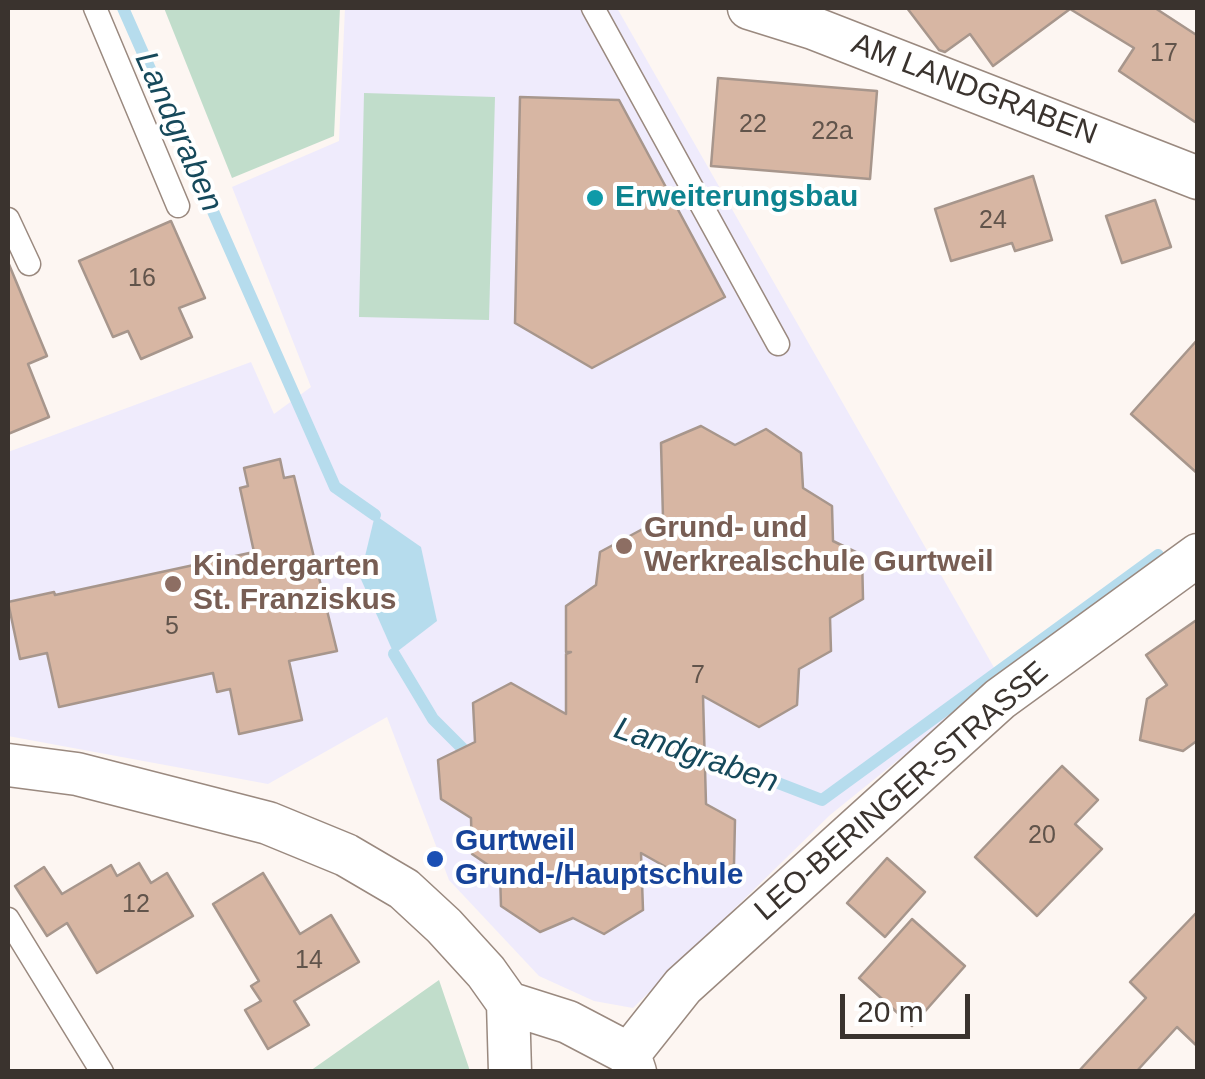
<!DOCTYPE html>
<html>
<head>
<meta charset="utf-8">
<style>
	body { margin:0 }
	#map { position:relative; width:1205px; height:1079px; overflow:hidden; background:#fdf6f2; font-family:Helvetica,sans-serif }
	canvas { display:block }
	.frame { position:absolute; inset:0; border:10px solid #3a332e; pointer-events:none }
	.scale { position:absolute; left:840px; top:994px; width:130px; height:45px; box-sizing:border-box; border:5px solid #3a332e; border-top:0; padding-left:12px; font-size:30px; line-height:35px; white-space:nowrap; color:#3a332e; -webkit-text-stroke:8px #fff; paint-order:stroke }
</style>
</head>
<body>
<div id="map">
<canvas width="1205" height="1079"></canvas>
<div class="frame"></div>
<div class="scale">20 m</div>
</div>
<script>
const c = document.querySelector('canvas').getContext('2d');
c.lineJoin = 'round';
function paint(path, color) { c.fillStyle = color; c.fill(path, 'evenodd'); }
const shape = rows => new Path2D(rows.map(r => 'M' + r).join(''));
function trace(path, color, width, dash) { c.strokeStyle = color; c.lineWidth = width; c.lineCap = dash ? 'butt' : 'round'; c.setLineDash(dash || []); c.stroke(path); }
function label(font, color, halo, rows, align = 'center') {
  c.font = font + ' Helvetica,sans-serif'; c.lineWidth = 8; c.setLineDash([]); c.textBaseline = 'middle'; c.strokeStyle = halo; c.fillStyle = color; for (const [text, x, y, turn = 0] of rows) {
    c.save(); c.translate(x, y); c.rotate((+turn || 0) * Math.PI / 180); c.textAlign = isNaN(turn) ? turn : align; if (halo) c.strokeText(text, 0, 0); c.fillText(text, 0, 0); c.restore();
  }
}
paint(shape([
	[345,8,617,8,1000,678,830,815,633,1008,594,1001,539,976,449,880,387,717,268,784,8,736,8,452,251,362,274,414,311,387,232,187,339,141]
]), '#efebfc');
paint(shape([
	[164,8,340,8,334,136,232,178],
	[364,93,495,97,489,320,359,317],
	[439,980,470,1071,310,1071]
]), '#c1ddcb');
paint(shape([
	[375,515,421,547,437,621,394,654,360,577]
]), '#b6dced');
trace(shape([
	[123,8,335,487,375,515],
	[394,654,433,719,473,759],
	[690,749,822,800,1158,555]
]), '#b6dced', 12);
const building = shape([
	[907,8,1155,8,1198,36,1198,124,1119,71,1134,48,1070,9,993,66,970,34,945,52,939,50,907,8],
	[718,78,877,91,870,179,711,166,718,78],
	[520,97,619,100,725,297,592,368,515,323,520,97],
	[1033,176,1052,240,1015,251,1012,243,951,261,935,209,1033,176],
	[1155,200,1171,247,1122,263,1106,216,1155,200],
	[171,221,205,298,179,308,192,337,141,359,128,331,113,337,79,261,171,221],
	[8,262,47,356,28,364,49,417,8,434,8,262],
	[1198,339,1198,474,1131,414,1198,339],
	[701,426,735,445,766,429,801,453,803,488,832,506,833,541,862,555,863,599,830,618,831,651,799,669,797,705,759,727,703,696,706,804,735,820,734,864,696,884,641,853,643,910,604,934,573,918,540,932,501,906,500,873,472,854,471,818,441,799,438,760,475,742,473,703,511,683,566,714,566,654,571,652,566,652,566,606,596,585,600,552,663,518,661,443,701,426],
	[280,459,284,478,294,476,337,651,289,661,302,720,239,734,230,689,217,692,213,673,59,707,47,653,20,659,8,602,54,592,55,595,254,552,240,488,248,486,244,468,280,459],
	[1198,619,1198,740,1183,751,1140,740,1147,699,1167,685,1146,655,1198,619],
	[1062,766,1098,800,1075,824,1102,849,1037,916,975,857,1062,766],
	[887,858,925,892,885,937,847,903,887,858],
	[139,863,151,883,167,873,193,916,97,973,67,923,47,936,15,886,44,867,62,894,111,865,117,876,139,863],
	[263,873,300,934,331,915,359,962,294,1001,309,1025,268,1049,245,1010,261,1001,251,986,259,981,213,904,263,873],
	[1198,911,1198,1047,1177,1027,1136,1072,1078,1072,1146,998,1130,982,1198,911],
	[912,919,965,966,912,1026,859,978,912,919]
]);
paint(building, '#d7b6a3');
trace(building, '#a7968c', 2.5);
const lane = shape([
	[95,8,178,206],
	[593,8,778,344],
	[8,219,29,264],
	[8,919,102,1072]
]);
const street = shape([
	[749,8,813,28,1198,178],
	[8,765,77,774,268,823,346,855,404,889,444,926,486,972,508,1003,510,1072],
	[508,1003,568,1022,629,1054,635,1072],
	[629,1054,683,986,1000,699,1198,555]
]);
trace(lane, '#9a897f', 25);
trace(street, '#9a897f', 45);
trace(lane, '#fff', 22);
trace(street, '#fff', 42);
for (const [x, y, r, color] of [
	[595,198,10,"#0f9aa8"],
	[624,546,10,"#8d6e63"],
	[173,584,10,"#8d6e63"],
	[435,859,10,"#1a4fb4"]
]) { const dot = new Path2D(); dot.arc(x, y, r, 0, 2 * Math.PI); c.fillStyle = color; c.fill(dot); trace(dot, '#fff', 4); }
label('25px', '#61544b', null, [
	["17",1164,54],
	["22",753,125],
	["22a",832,132],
	["24",993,221],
	["16",142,279],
	["5",172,627],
	["7",698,676],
	["20",1042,836],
	["12",136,905],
	["14",309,961]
]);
label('30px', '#3a332e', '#fff', [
	["AM LANDGRABEN",974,90,21],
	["LEO-BERINGER-STRASSE",902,792,-41]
]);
label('bold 30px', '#0d838f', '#fff', [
	["Erweiterungsbau",615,198]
], 'left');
label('bold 30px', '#785e54', '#fff', [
	["Grund- und",644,529],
	["Werkrealschule Gurtweil",644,563],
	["Kindergarten",193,567],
	["St. Franziskus",193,601]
], 'left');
label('bold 30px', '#164399', '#fff', [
	["Gurtweil",455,842],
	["Grund-/Hauptschule",455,876]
], 'left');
label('italic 32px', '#16495b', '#fff', [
	["Landgraben",178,132,66],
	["Landgraben",696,756,19]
]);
</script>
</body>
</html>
